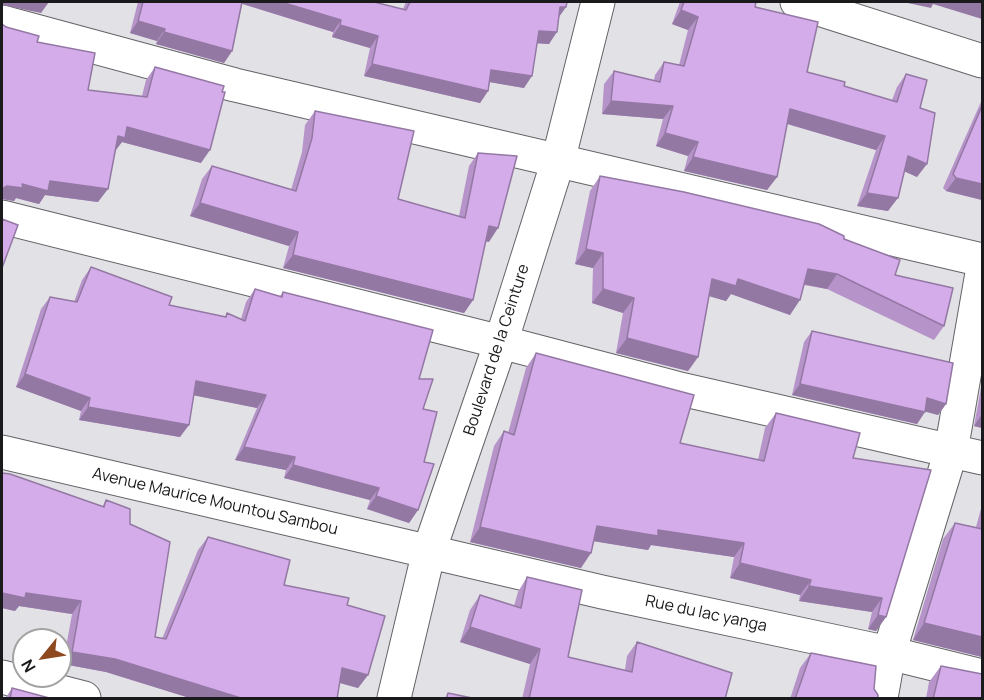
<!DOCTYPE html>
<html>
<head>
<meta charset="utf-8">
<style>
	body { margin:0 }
	#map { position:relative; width:984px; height:700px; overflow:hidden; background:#e2e1e6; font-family:Manrope,sans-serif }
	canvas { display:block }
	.frame { position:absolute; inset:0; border:3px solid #1a1a1c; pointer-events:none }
	.north { position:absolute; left:12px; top:628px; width:60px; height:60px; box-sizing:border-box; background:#fff; border:2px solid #a3a3a4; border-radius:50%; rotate:240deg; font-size:16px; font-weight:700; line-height:24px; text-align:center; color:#1a1a1c }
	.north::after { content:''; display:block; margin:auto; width:21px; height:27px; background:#8e491f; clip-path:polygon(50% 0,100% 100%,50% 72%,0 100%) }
</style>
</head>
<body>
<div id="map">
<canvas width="984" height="700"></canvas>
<div class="frame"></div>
<div class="north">N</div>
</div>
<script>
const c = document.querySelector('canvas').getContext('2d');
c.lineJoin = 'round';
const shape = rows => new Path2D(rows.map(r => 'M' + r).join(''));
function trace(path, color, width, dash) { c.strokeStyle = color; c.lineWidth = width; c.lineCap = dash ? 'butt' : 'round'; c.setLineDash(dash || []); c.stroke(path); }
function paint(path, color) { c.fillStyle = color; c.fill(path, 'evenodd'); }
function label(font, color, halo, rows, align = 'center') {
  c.font = font + ' Manrope,sans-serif'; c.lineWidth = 4.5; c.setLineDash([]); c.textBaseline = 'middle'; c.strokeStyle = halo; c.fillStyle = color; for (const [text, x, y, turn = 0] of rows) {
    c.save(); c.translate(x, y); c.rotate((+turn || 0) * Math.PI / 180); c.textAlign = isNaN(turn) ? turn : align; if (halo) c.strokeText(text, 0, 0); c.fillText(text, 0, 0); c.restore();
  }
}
const minor = shape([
	[797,2,982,61],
	[2,22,235,85,982,260],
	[2,217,501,342,676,388,982,458],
	[2,452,602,592,889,653,982,676],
	[2,677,84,698],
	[394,698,429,551,501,342,558,161,598,2],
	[881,698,889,653,951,451,982,273]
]);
trace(minor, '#646468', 35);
trace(minor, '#fff', 33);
paint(shape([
	[138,2,374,2,403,9,406,2,567,2,566,7,559,17,549,44,537,43,524,88,490,82,488,91,480,103,364,76,370,48,332,37,333,32,242,4,232,51,224,63,156,44,157,41,130,33],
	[680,2,756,2,755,7,807,72,844,86,892,100,897,87,906,74,920,108,917,177,904,171,888,211,857,206,876,150,787,124,777,177,767,190,684,171,688,156,656,146,663,119,602,114,604,84,614,71,654,80,655,75,664,62,679,65,688,30,672,24],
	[2,24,37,42,88,90,142,96,146,80,155,67,201,163,122,142,115,151,98,202,45,195,39,204,16,198,14,201,2,199],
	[982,100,982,200,946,191,943,188,980,104],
	[315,111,398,199,459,216,469,166,478,153,489,242,486,241,473,300,464,313,283,268,289,246,190,216,202,179,212,166,291,190,302,152,305,125],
	[600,176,844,239,895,275,944,326,934,340,827,289,804,285,790,315,731,294,726,301,709,296,698,357,688,371,616,353,623,313,592,303,593,268,575,264,590,191],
	[91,267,169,305,225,317,227,313,241,319,246,302,255,289,280,296,283,292,419,379,423,409,424,462,418,510,409,523,367,509,370,500,284,478,286,470,235,460,257,408,194,395,180,437,79,420,81,411,16,387,41,309,50,297,74,302,82,280],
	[812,331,946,404,938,415,925,411,917,424,792,395,804,342],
	[536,353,680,443,758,460,765,428,776,413,853,458,886,617,876,631,868,629,872,612,799,601,800,595,730,578,734,557,651,545,648,550,594,541,581,568,470,542,494,446,504,431,508,433,526,368],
	[982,382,982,428,974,426],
	[106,500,130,524,155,637,162,639,198,550,208,537,284,585,347,605,368,675,358,688,340,683,337,699,193,699,106,672,63,664,72,614,19,606,15,611,2,608,102,507],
	[982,505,982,657,913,640,943,539,955,523,976,527],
	[527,577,568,657,625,670,627,656,637,642,725,699,522,699,530,664,460,642,470,610,480,595,514,606,518,592],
	[811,653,874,689,878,699,790,699,800,668],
	[941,666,982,699,926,699,929,682],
	[12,688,53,699,5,699]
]), '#b694c9');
paint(shape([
	[2,2,49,2,41,13,2,5],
	[237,2,281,2,341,20,333,32],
	[903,2,982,2,982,19,933,4,931,8],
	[560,7,566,7,558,18],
	[681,10,698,17,688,30,672,24],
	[138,21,165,29,157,41,130,33],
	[340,25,378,36,370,48,332,37],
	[539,31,557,32,549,44,531,43],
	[164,32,232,51,224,63,156,44],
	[372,64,488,91,480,103,364,76],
	[491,70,532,76,524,88,483,81],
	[611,101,673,106,663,119,602,114],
	[790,109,885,136,876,150,781,122],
	[127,127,210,150,201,163,122,142,115,151,109,149,118,136],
	[665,133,698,142,688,156,656,146],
	[908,156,927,164,917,177,899,169],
	[693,157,777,177,767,190,684,171],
	[956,178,982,184,982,200,946,191],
	[50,181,108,189,98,202,45,195,39,204,16,198,14,201,2,199,2,189,7,186],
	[867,193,898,198,888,211,857,206],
	[200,203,298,232,289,246,190,216],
	[489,226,498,228,489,242,479,240],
	[586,249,603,253,593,268,575,264],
	[293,255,473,300,464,313,283,268],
	[808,269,837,274,827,289,798,283],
	[712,279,738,279,800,300,790,315,731,294,726,301,702,294],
	[603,289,634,298,623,313,592,303],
	[627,338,698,357,688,371,616,353],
	[25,374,90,398,81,411,16,387],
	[196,381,266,395,257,408,187,394],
	[800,384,925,412,917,424,792,395],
	[927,398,946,404,938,415,919,410],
	[88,407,189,425,180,437,79,420],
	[982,414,982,428,974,426],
	[244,447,295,457,286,470,235,460],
	[293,465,379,488,370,500,284,478],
	[376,496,418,510,409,523,367,509],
	[597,526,658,530,744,543,734,557,651,545,648,550,586,540],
	[480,527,591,553,581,568,470,542],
	[740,563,811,580,800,595,730,578],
	[809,586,882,598,872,612,799,601],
	[2,593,26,593,81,601,72,614,19,606,15,611,2,608],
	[878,615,886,617,876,631,868,629],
	[924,623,982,637,982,657,913,640],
	[470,627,540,649,530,664,460,642],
	[72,652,115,659,244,699,193,699,106,672,63,664],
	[342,668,368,675,358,688,333,681]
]), '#9478a4');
const building = shape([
	[143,2,242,2,232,51,164,32,165,29,138,21,143,2],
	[281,2,374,2,406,10,410,2,567,2,566,7,560,7,557,32,539,31,532,76,491,70,488,91,372,64,378,36,340,25,341,20,281,2],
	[684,2,756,2,755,7,818,22,807,72,845,82,844,86,897,102,906,74,927,80,920,108,935,113,927,164,908,156,898,198,867,193,885,136,790,109,777,177,693,157,698,142,665,133,673,106,611,101,614,71,660,82,664,62,684,66,698,17,681,10,684,2],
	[2,24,6,27,39,36,37,42,95,53,88,90,147,97,155,67,224,86,222,92,225,92,210,150,127,127,125,138,118,136,108,189,50,181,48,191,22,184,23,188,7,186,2,189,2,24],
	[982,106,982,184,956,178,953,174,982,106],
	[315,111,414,131,398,199,465,218,478,153,517,156,498,228,489,226,473,300,293,255,298,232,200,203,212,166,296,191,312,138,315,111],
	[600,176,684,192,819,224,844,236,844,239,900,260,895,275,953,288,944,326,837,274,808,269,800,300,738,279,736,286,712,279,698,357,627,338,634,298,603,289,603,253,586,249,600,176],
	[2,219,18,225,2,268,2,219],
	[91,267,172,297,169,305,226,317,227,313,245,321,255,289,282,297,283,292,433,330,419,379,433,379,423,409,437,412,424,462,434,464,418,510,376,496,379,488,293,465,295,457,244,447,266,395,196,381,189,425,88,407,90,398,25,374,50,297,77,302,91,267],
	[812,331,953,363,946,404,927,398,925,412,800,384,812,331],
	[536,353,694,395,680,443,764,461,776,413,860,433,853,458,931,470,886,617,878,615,882,598,809,586,811,580,740,563,744,543,658,530,658,536,597,526,591,553,480,527,504,431,514,435,536,353],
	[2,473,10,474,104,507,106,500,130,509,130,524,170,542,155,637,166,639,208,537,290,560,284,585,349,598,347,605,385,616,368,675,342,668,337,699,244,699,115,659,72,652,81,601,26,593,25,598,2,593,2,473],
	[955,523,982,529,982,637,924,623,955,523],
	[527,577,582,590,568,657,632,672,637,642,732,673,725,699,529,699,540,649,470,627,480,595,521,608,527,577],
	[811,653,876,666,874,689,878,695,878,699,795,699,811,653],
	[941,666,982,674,982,699,933,699,941,666],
	[12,688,53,699,10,699,12,688],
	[448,693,477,699,446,699,448,693]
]);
paint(building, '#d4acea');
trace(building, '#9478a4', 1.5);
label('16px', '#1a1a1c', '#fff', [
	["Boulevard de la Ceinture",497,350,-72],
	["Avenue Maurice Mountou Sambou",215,502,13],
	["Rue du lac yanga",706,614,12]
]);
</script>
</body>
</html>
